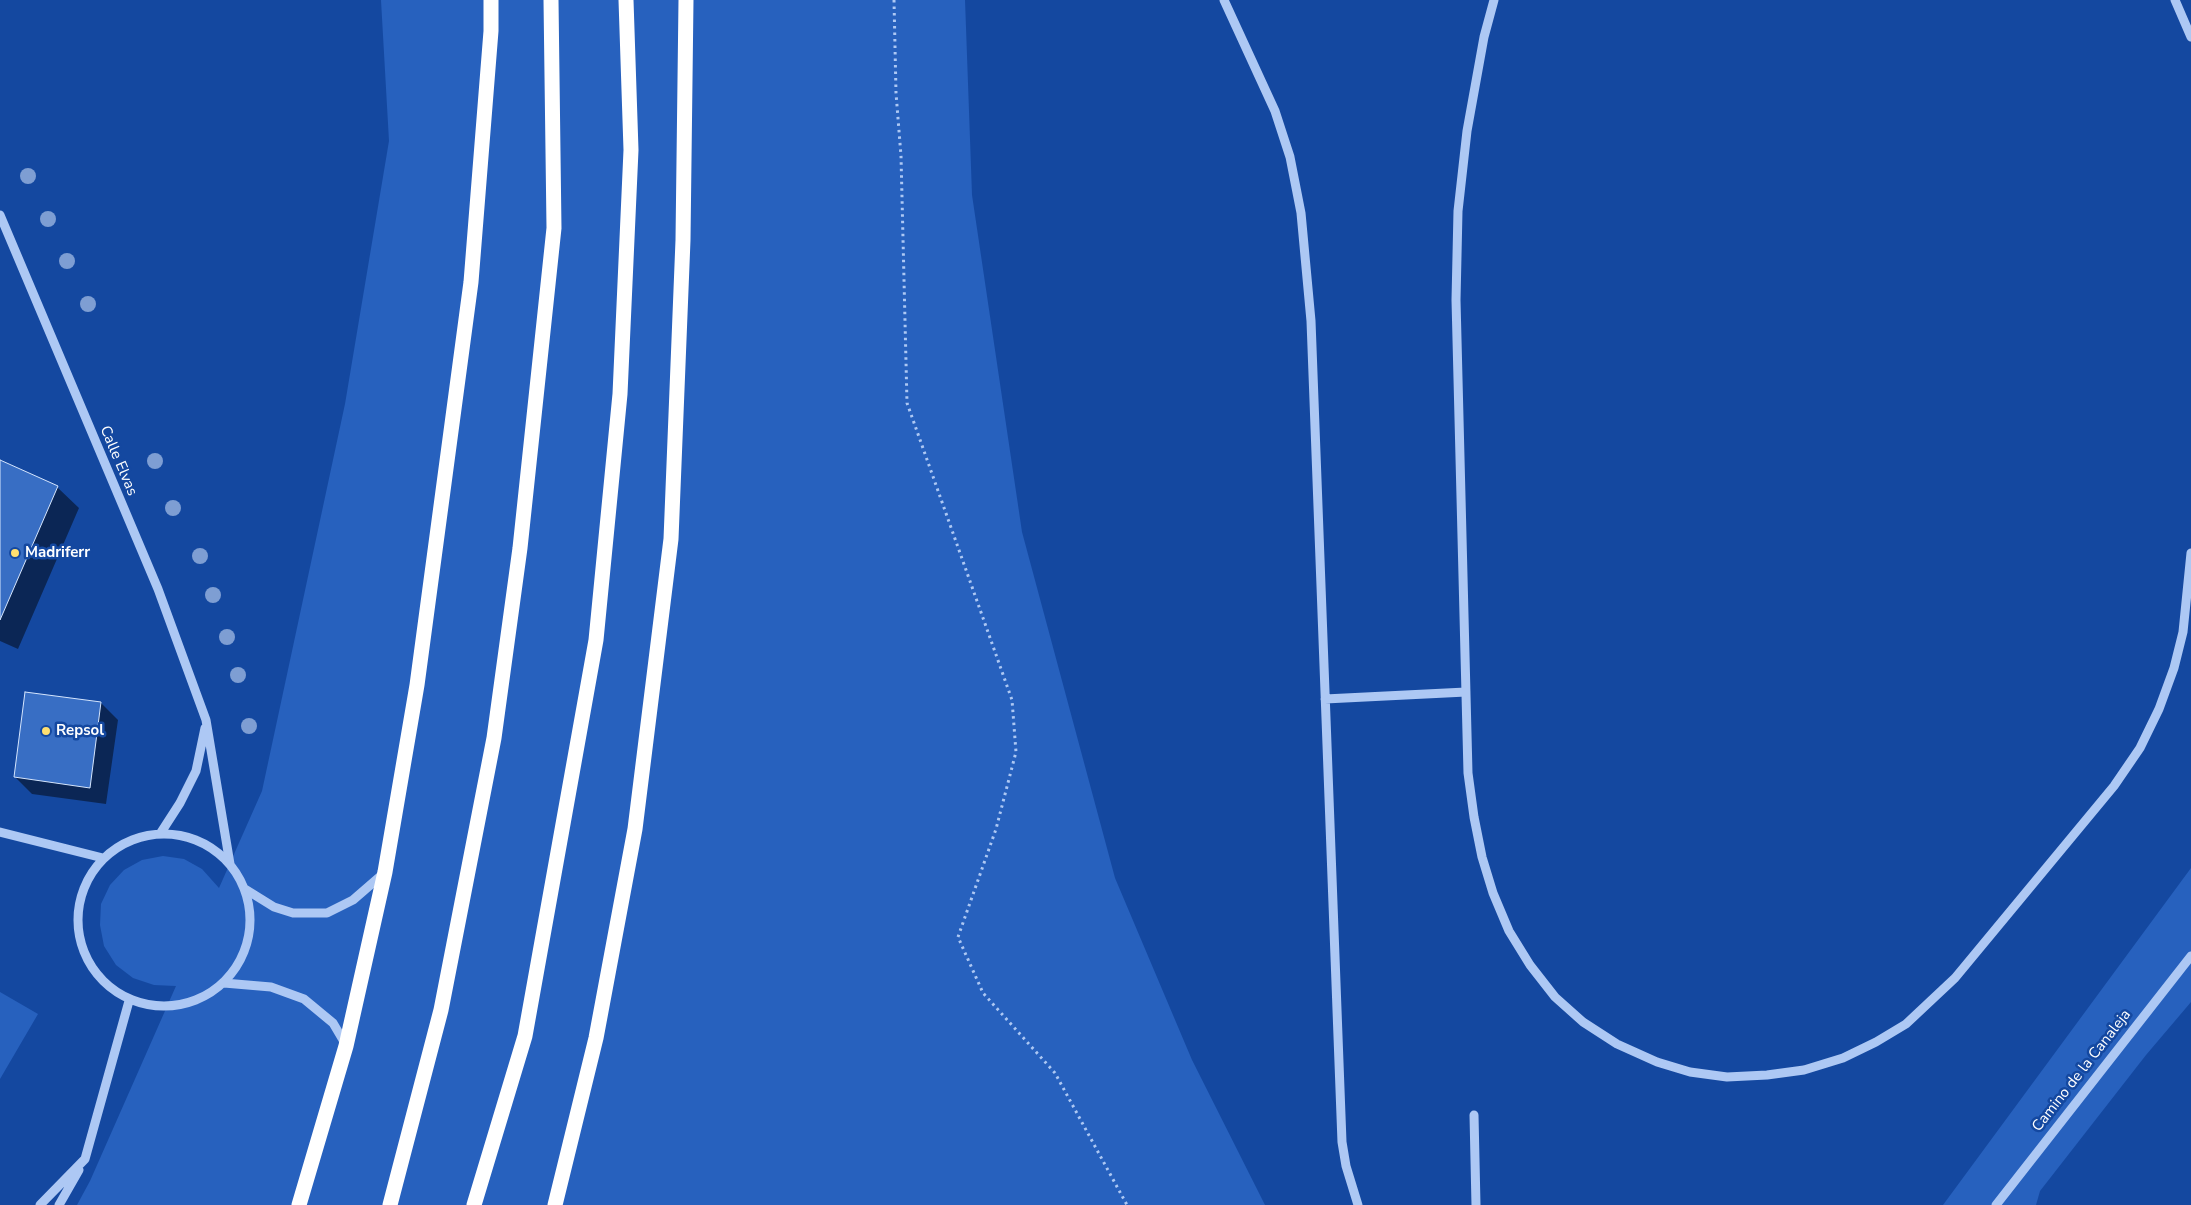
<!DOCTYPE html>
<html>
<head>
<meta charset="utf-8">
<style>
	body { margin:0 }
	canvas { display:block; background:#1448a0 }
</style>
</head>
<body>
<canvas width="2191" height="1205"></canvas>
<script>
const c = document.querySelector('canvas').getContext('2d');
c.lineJoin = 'round';
function paint(path, color) { c.fillStyle = color; c.fill(path, 'evenodd'); }
const shape = rows => new Path2D(rows.map(r => 'M' + r).join(''));
function trace(path, color, width, dash) { c.strokeStyle = color; c.lineWidth = width; c.lineCap = dash ? 'butt' : 'round'; c.setLineDash(dash || []); c.stroke(path); }
function label(font, color, halo, rows, align = 'center') {
  c.font = font + ' "Nunito Sans",sans-serif'; c.lineWidth = 5; c.setLineDash([]); c.textBaseline = 'middle'; c.strokeStyle = halo; c.fillStyle = color; for (const [text, x, y, turn = 0] of rows) {
    c.save(); c.translate(x, y); c.rotate((+turn || 0) * Math.PI / 180); c.textAlign = isNaN(turn) ? turn : align; if (halo) c.strokeText(text, 0, 0); c.fillText(text, 0, 0); c.restore();
  }
}
paint(shape([
	[381,0,965,0,972,195,1022,532,1115,878,1192,1060,1265,1205,77,1205,90,1181,176,986,154,985,133,978,116,965,104,946,100,925,101,904,110,885,124,870,142,860,163,856,184,859,202,869,219,888,262,791,345,404,389,141],
	[2191,868,2191,1002,2146,1055,2040,1191,2036,1205,1943,1205],
	[0,992,38,1014,0,1079]
]), '#2761be');
paint(shape([
	[0,461,57,487,79,508,18,649,0,641],
	[101,703,118,720,106,804,32,794,15,777]
]), '#0007');
const building = shape([
	[0,460,58,486,0,620,0,460],
	[25,692,101,702,90,788,14,777,25,692]
]);
paint(building, '#386ec4');
trace(building, '#d5e5fd', 1);
trace(shape([
	[894,0,896,93,901,156,907,403,1012,700,1016,752,996,829,958,937,983,993,1055,1073,1127,1205]
]), '#adc8f4', 3, [2.5, 4]);
trace(shape([
	[1224,0,1275,111,1290,157,1301,213,1311,321,1342,1142,1346,1166,1358,1205],
	[1494,0,1484,37,1467,131,1458,211,1456,300,1468,773,1474,817,1482,857,1493,893,1509,931,1530,965,1555,997,1583,1022,1617,1044,1657,1062,1690,1072,1727,1077,1767,1075,1804,1070,1843,1058,1876,1042,1906,1024,1955,978,2114,786,2140,748,2159,709,2174,668,2183,632,2191,553],
	[2175,0,2191,37],
	[0,215,158,589,206,720,230,864],
	[1325,699,1466,692],
	[0,832,103,858],
	'78 920a86 86 0 1 1 172 0a86 86 0 1 1-172 0Z',
	[160,834,180,803,196,771,205,728],
	[245,889,274,907,293,913,327,913,353,900,383,874],
	[224,983,271,987,304,999,333,1023,346,1045],
	[1474,1115,1476,1205],
	[40,1205,85,1159,129,1001],
	[59,1205,79,1170],
	[1996,1205,2191,956]
]), '#adc8f4', 9);
trace(shape([
	[299,1205,346,1046,385,872,417,685,471,282,491,31,491,0],
	[390,1205,441,1010,494,738,520,548,554,228,551,0],
	[474,1205,525,1036,596,640,620,394,631,150,626,0],
	[555,1205,596,1038,635,829,671,539,683,240,686,0]
]), '#fff', 15);
c.fillStyle = '#7e9ed3';
for (const [x, y] of [
	[28,176],
	[48,219],
	[67,261],
	[88,304],
	[155,461],
	[173,508],
	[200,556],
	[213,595],
	[227,637],
	[238,675],
	[249,726]
]) { c.beginPath(); c.arc(x, y, 8, 0, 2 * Math.PI); c.fill(); }
for (const [x, y, r, color] of [
	[15,553,5,"#ffdf70"],
	[46,731,5,"#ffdf70"]
]) { const dot = new Path2D(); dot.arc(x, y, r, 0, 2 * Math.PI); c.fillStyle = color; c.fill(dot); trace(dot, '#1448a0', 2); }
label('15px', '#fff', '#1448a0', [
	["Calle Elvas",118,461,67],
	["Camino de la Canaleja",2082,1071,-52]
]);
label('bold 15px', '#fff', '#1448a0', [
	["Madriferr",25,553],
	["Repsol",56,731]
], 'left');
</script>
</body>
</html>
